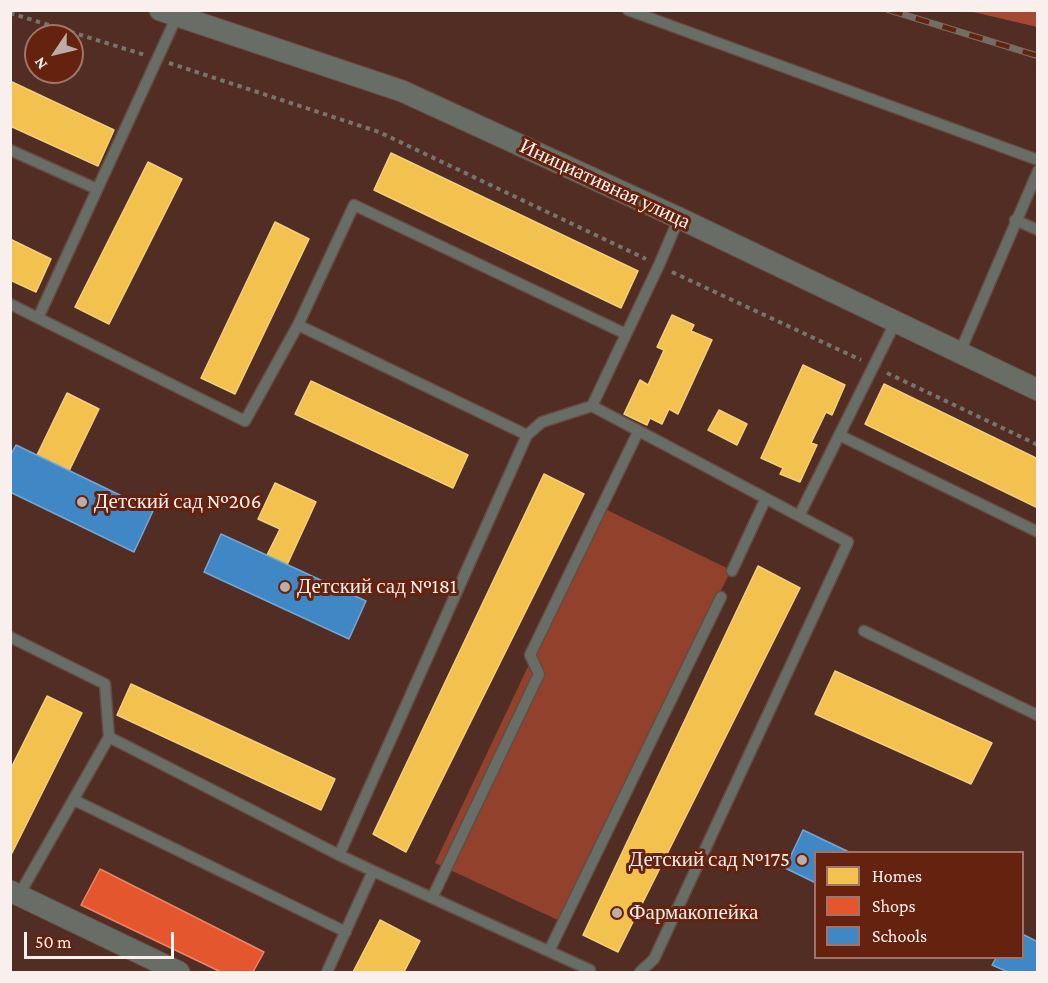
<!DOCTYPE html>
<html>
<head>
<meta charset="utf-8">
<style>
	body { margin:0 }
	#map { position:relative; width:1048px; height:983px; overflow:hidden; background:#512d23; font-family:"Crimson Pro",serif }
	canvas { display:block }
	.frame { position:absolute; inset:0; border:12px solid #f9f0ee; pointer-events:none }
	.legend { position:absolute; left:814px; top:851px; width:210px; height:108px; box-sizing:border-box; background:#65220f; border:2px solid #a07468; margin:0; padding:8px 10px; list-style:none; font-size:18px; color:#f9f0ee }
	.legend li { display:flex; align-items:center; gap:12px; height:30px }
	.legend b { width:30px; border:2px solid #a07468 }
	.north { position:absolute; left:24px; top:24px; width:60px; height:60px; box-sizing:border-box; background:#65220f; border:2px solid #a07468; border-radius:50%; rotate:235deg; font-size:16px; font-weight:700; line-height:24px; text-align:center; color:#f9f0ee }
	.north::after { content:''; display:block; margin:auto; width:21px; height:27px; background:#beaca7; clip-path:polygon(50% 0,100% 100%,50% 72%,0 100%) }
	.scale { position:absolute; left:24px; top:932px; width:150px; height:27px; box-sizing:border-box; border:3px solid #f9f0ee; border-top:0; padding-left:8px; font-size:18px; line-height:21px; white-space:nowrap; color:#f9f0ee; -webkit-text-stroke:4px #65220f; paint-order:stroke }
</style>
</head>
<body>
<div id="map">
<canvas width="1048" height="983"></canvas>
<div class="frame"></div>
<ul class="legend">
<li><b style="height:16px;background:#f2c14e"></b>Homes</li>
<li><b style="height:16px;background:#e4572e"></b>Shops</li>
<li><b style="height:16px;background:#3f88c5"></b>Schools</li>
</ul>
<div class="north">N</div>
<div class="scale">50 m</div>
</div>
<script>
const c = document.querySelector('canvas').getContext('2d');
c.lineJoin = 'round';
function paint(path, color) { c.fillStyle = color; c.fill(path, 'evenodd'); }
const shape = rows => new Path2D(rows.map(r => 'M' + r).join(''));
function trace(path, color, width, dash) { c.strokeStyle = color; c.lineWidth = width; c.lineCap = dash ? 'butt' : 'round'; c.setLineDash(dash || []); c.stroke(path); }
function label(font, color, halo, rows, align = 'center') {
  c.font = font + ' "Crimson Pro",serif'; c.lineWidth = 6; c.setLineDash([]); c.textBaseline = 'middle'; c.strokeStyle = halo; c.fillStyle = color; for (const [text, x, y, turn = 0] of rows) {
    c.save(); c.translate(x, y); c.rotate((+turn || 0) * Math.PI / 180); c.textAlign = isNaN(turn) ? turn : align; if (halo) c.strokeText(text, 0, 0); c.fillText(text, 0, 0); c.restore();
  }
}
paint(shape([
	[603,508,731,570,560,921,435,863]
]), '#91412c');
paint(shape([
	[969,11,1037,11,1037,27]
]), '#a44a33');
const homes = shape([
	[10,81,114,130,98,166,10,126,10,81],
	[391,153,638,271,621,308,374,190,391,153],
	[148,162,182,179,109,324,75,307,148,162],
	[275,222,309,239,235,394,201,378,275,222],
	[10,239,51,259,36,292,10,280,10,239],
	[672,315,694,325,691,331,712,340,678,414,669,409,662,424,650,418,647,425,624,414,640,380,648,385,664,350,657,347,672,315],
	[803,365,845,385,832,415,826,412,811,443,817,445,800,482,780,474,783,468,761,458,803,365],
	[311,381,468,455,453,488,295,414,311,381],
	[884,384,1038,459,1038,508,865,424,884,384],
	[67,393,99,409,69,471,37,455,67,393],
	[719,410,747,424,737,445,708,430,719,410],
	[544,474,584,494,406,852,373,834,544,474],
	[275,483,316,502,287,565,267,555,280,529,258,519,275,483],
	[758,566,800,588,618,952,583,935,758,566],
	[835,671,992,743,971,784,815,714,835,671],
	[131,684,335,779,321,810,117,715,131,684],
	[47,696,82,713,10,857,10,770,47,696],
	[380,920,420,941,404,972,353,972,380,920]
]);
paint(homes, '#f2c14e');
trace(homes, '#f4cf7e', 1.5);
const shops = shape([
	[100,869,264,952,253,972,221,972,81,905,100,869]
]);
paint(shops, '#e4572e');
trace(shops, '#ea8568', 1.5);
const schools = shape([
	[16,445,153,511,134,552,10,492,10,456,16,445],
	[221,534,366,601,349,639,204,572,221,534],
	[803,830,849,852,816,852,816,883,785,868,803,830],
	[1022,934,1038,942,1038,972,1008,972,992,965,996,958,1022,958,1022,934]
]);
paint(schools, '#3f88c5');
trace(schools, '#77a7d1', 1.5);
const lane = shape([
	[628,10,1038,160],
	[10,150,97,189],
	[1015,220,1038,230],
	[10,304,245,421,298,325,527,435],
	[38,318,177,16],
	[298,325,354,205,626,334],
	[960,352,1038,171],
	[592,406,799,516],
	[839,435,1038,532],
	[732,571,765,500],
	[864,631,1037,715,1038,713],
	[10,637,105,684,109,737],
	[74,800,346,932],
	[373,871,590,970],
	[19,895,109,737,339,855],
	[432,898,539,674,530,655,638,432],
	[549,951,721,597],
	[327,972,373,871,339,855,527,435,542,422,592,406,659,265,679,218],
	[640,972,654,959,848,542,799,516,896,321]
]);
const street = shape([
	[160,10,402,91,679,218,1038,390],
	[10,891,179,972]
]);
trace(lane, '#654b43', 13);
trace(street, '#654b43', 23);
trace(shape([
	[10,13,145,55],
	[169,63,379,132,646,259],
	[672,272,861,360],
	[887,373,1038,445]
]), '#77746d', 4, [4.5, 4.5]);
trace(lane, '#686e65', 10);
trace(street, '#686e65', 21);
const rail = shape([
	[889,10,1038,56]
]);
trace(rail, '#766c64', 7);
trace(rail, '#65220f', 4.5, [14]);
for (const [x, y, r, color] of [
	[82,502,6,"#beaca7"],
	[285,587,6,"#beaca7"],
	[802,860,6,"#beaca7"],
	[617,913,6,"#beaca7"]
]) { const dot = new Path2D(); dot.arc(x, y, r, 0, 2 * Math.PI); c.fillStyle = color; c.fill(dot); trace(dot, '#65220f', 2); }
label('21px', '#f9f0ee', '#65220f', [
	["Инициативная улица",605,184,25]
]);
label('21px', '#f9f0ee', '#65220f', [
	["Детский сад №206",94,502],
	["Детский сад №181",297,587],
	["Детский сад №175",790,860,"right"],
	["Фармакопейка",629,913]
], 'left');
</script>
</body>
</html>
